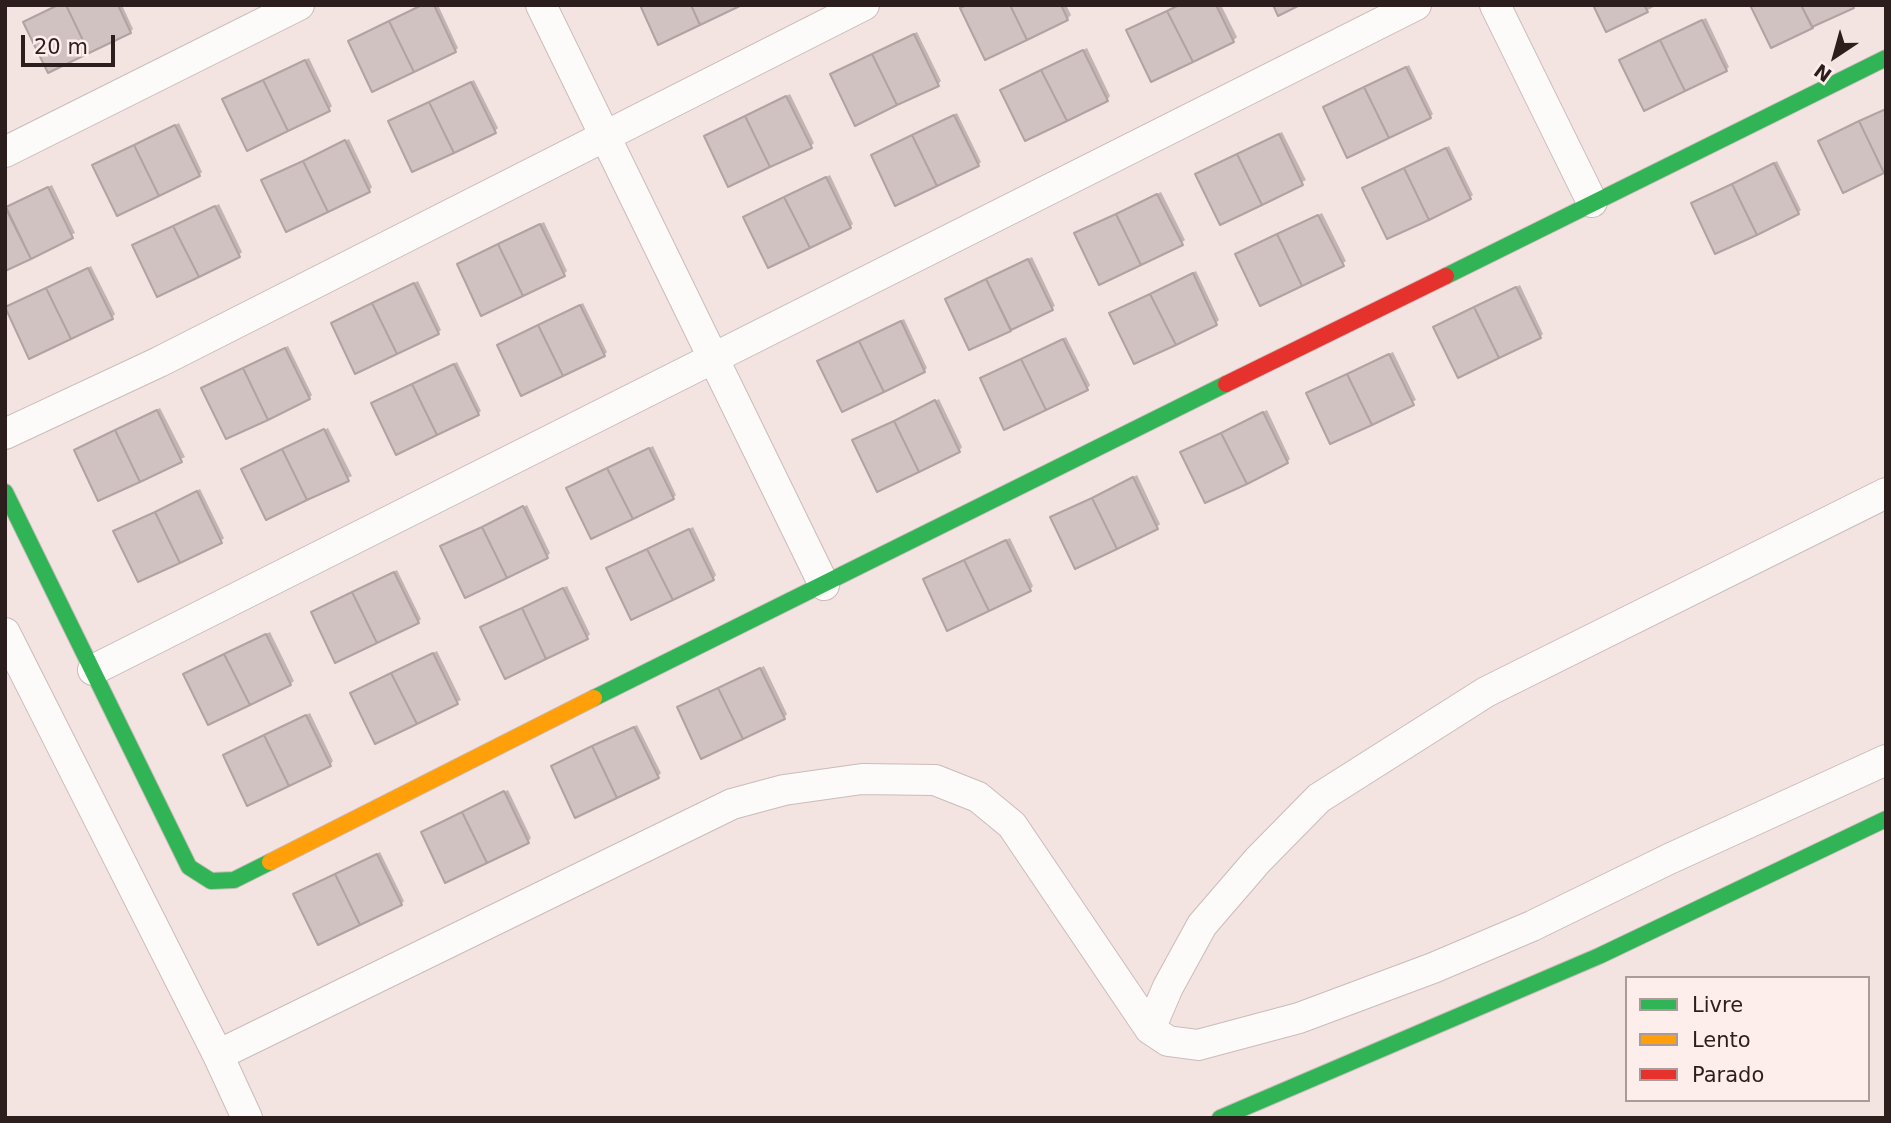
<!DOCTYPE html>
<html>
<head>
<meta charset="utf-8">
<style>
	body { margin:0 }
	#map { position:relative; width:1891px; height:1123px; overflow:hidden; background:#f3e3e1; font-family:"DejaVu Sans",sans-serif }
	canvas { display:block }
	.frame { position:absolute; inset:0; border:7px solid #2b1e1c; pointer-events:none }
	.legend { position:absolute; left:1625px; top:976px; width:245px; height:126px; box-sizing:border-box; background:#fdeeec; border:2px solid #a99b99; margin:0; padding:9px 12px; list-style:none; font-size:21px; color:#2b1e1c }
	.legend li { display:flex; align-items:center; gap:14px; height:35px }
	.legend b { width:35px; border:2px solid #a99b99 }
	.north { position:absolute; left:1800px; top:21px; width:70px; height:70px; -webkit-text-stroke:5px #fdeeec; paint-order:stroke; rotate:216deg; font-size:19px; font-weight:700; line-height:28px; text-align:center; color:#2b1e1c }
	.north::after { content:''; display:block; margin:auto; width:24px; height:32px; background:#2b1e1c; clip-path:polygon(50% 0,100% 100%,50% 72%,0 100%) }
	.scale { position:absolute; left:21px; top:35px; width:94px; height:32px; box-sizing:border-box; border:4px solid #2b1e1c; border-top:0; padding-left:9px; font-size:21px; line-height:24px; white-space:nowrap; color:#2b1e1c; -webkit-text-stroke:5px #fdeeec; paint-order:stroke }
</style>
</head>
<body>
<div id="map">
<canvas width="1891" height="1123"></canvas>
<div class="frame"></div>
<ul class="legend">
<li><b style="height:9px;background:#30b455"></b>Livre</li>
<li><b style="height:9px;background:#ff9f0a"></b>Lento</li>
<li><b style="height:9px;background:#e5322d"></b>Parado</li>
</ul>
<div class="north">N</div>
<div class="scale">20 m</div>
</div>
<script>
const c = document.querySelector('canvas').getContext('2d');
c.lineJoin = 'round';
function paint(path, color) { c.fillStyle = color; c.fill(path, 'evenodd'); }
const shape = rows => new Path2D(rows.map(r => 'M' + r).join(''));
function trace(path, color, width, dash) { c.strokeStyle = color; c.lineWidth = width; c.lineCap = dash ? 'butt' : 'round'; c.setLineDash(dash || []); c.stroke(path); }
paint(shape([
	[56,5,122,5,133,29,130,32,25,22],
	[421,5,438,5,458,48,455,51,350,41],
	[966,5,1066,5,1071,15,1067,19,962,9],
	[1179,5,1221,5,1237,37,1233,41,1131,28],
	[1595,5,1658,5,1606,30],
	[1706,18,1729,67,1726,70,1621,60],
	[917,32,941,81,938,84,836,71],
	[1087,48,1110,96,1107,100,1002,90],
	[309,58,332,106,329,109,224,100],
	[1409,65,1433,114,1430,117,1325,107],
	[474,80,498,128,495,131,390,121],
	[790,94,814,143,811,146,706,136],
	[957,113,981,162,978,165,873,155],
	[179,123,202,172,199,175,94,165],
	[1282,132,1306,180,1221,223,1197,174],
	[349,139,372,187,369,191,263,180],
	[1449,146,1473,195,1469,198,1364,188],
	[1777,161,1801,210,1798,213,1693,203],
	[830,175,853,224,850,227,745,217],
	[52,185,75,233,5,269,5,207],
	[1161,192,1185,240,1181,243,1076,234],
	[219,204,242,252,239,255,134,246],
	[1322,213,1346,261,1342,264,1237,255],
	[544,222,567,271,564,274,459,264],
	[1032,257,1055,306,970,348,947,299],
	[91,266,115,314,112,318,10,305],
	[1196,271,1219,320,1216,323,1111,314],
	[418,281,441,330,438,333,333,323],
	[1520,285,1543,334,1540,337,1435,327],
	[583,303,607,352,604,355,499,345],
	[904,319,927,368,924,371,819,361],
	[1066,337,1090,385,1087,389,982,379],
	[288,346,312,395,309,398,203,388],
	[1393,352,1416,400,1331,442,1308,394],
	[457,362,481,411,478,414,373,404],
	[939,399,962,447,959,451,854,441],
	[160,408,185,457,99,499,76,451],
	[1267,410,1290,459,1287,462,1182,452],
	[328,428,352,476,267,518,243,469],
	[653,446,676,495,673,498,568,488],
	[1137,475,1160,524,1157,527,1052,518],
	[200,489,224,538,221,541,116,531],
	[527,505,550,553,547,557,442,547],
	[693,527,716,575,713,579,608,569],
	[1010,538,1033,586,1030,590,925,580],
	[397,570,421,619,418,622,313,612],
	[567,586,590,634,587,638,482,627],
	[270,632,294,681,290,684,185,674],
	[437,651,461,700,376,742,352,693],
	[764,666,787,714,784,718,679,708],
	[310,713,333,761,330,765,225,755],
	[637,725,661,773,658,776,553,766],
	[508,790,531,838,528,842,423,832],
	[380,852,404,901,401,904,295,894]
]), '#0003');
const building = shape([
	[58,5,66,5,89,53,48,73,23,22,58,5],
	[66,5,118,5,131,33,89,53,66,5],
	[422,5,434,5,456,52,414,72,389,21,422,5],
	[640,5,691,5,700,25,658,45,640,5],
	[691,5,742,5,700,25,691,5],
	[967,5,1010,5,1027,40,985,60,960,8,967,5],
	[1010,5,1061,5,1068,20,1027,40,1010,5],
	[1179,5,1216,5,1234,42,1193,62,1167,11,1179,5],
	[1273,5,1300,5,1278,16,1273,5],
	[1593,5,1644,5,1648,12,1606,32,1593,5],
	[1750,5,1801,5,1813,28,1771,48,1750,5],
	[1801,5,1853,5,1854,8,1812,27,1801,5],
	[1167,11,1193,62,1151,82,1126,30,1167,11],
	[1702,20,1727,71,1685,91,1660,40,1702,20],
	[389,21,414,72,372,92,348,41,389,21],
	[914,34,939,86,897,105,872,54,914,34],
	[1660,40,1685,91,1644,111,1619,60,1660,40],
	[1083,50,1108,101,1067,121,1041,70,1083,50],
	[872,54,897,105,855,126,830,74,872,54],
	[305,60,330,111,288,131,263,80,305,60],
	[1406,67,1431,118,1389,138,1364,87,1406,67],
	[1041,70,1067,121,1025,141,1000,90,1041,70],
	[263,80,288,131,247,151,222,99,263,80],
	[471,82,496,133,454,153,429,102,471,82],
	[1364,87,1389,138,1347,158,1323,107,1364,87],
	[786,96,812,148,770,167,745,116,786,96],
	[429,102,454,153,412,172,388,121,429,102],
	[1886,109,1886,172,1884,173,1859,121,1886,109],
	[954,115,979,166,937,186,912,135,954,115],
	[745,116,770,167,728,187,704,136,745,116],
	[1859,121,1884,173,1843,193,1818,141,1859,121],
	[175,125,200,176,159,196,134,145,175,125],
	[1279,134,1303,185,1262,205,1237,154,1279,134],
	[912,135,937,186,895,206,871,155,912,135],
	[345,140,370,192,328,212,303,161,345,140],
	[134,145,159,196,117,216,92,165,134,145],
	[1446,148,1471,199,1429,220,1404,168,1446,148],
	[1237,154,1262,205,1220,225,1195,174,1237,154],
	[303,161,328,212,286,232,261,180,303,161],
	[1774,163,1799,214,1757,235,1732,184,1774,163],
	[1404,168,1429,220,1387,239,1362,188,1404,168],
	[826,177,851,228,810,248,784,197,826,177],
	[1732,184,1757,235,1715,254,1691,203,1732,184],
	[48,187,73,238,31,259,6,207,48,187],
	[1157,194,1183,245,1141,265,1116,214,1157,194],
	[784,197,810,248,768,268,743,217,784,197],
	[215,206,240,257,199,277,173,226,215,206],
	[5,207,31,259,5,271,5,207],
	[1116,214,1141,265,1099,285,1074,233,1116,214],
	[1318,215,1344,266,1302,286,1277,234,1318,215],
	[540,224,565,276,523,296,498,244,540,224],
	[173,226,199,277,157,297,132,245,173,226],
	[1277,234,1302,286,1260,306,1235,254,1277,234],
	[498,244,523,296,481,316,457,264,498,244],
	[1028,259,1053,310,1011,330,986,279,1028,259],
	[88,268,113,319,71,339,46,288,88,268],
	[1193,273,1217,325,1176,345,1150,294,1193,273],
	[986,279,1011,331,969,350,945,299,986,279],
	[414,283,439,334,397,354,372,303,414,283],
	[1516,287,1541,338,1499,358,1474,307,1516,287],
	[46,288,71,339,29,359,5,307,46,288],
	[1150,294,1176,345,1134,364,1109,313,1150,294],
	[372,303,397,354,355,374,331,323,372,303],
	[580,305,605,356,563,376,538,325,580,305],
	[1474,307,1499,358,1458,378,1433,327,1474,307],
	[901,321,925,372,884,392,859,341,901,321],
	[538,325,563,376,521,396,497,345,538,325],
	[1063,339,1088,390,1046,410,1021,359,1063,339],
	[859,341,884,392,842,412,817,361,859,341],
	[285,348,310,399,268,420,243,368,285,348],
	[1389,354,1414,405,1372,425,1347,374,1389,354],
	[1021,359,1046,410,1004,430,980,378,1021,359],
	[454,364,479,415,437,435,412,384,454,364],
	[243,368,268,420,226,439,201,388,243,368],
	[1347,374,1372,425,1330,444,1306,393,1347,374],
	[412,384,437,435,396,455,371,403,412,384],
	[935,400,960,452,919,472,894,421,935,400],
	[157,410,182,462,140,482,115,430,157,410],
	[1263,412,1288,463,1247,484,1221,433,1263,412],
	[894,421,919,472,877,492,852,440,894,421],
	[324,429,349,481,307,500,282,449,324,429],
	[115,430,140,482,98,501,74,450,115,430],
	[1221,433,1247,484,1205,503,1180,452,1221,433],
	[649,448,674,499,633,519,607,468,649,448],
	[282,449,307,500,266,520,241,469,282,449],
	[607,468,633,519,591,539,566,488,607,468],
	[1133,477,1158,529,1117,549,1092,498,1133,477],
	[197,491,222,543,180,563,155,512,197,491],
	[1092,498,1117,549,1075,569,1050,517,1092,498],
	[523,506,548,558,507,578,482,527,523,506],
	[155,512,180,563,138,582,113,531,155,512],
	[482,527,507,578,465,598,440,546,482,527],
	[689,529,714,580,673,600,647,549,689,529],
	[1006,540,1031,591,989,611,964,560,1006,540],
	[647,549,673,600,631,620,606,568,647,549],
	[964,560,989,611,947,631,923,579,964,560],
	[394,572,419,623,377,643,352,592,394,572],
	[563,588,588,639,546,659,522,608,563,588],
	[352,592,377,643,335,663,311,612,352,592],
	[522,608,546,659,505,679,480,627,522,608],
	[266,634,291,685,250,705,224,654,266,634],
	[433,653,458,704,417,724,391,673,433,653],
	[224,654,250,705,208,725,183,674,224,654],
	[760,668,785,719,743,739,718,688,760,668],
	[391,673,417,724,375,744,350,693,391,673],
	[718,688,743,739,701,759,677,707,718,688],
	[306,715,331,766,289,786,264,735,306,715],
	[634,727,659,778,617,798,592,746,634,727],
	[264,735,289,786,247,806,223,755,264,735],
	[592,746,617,798,575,818,551,766,592,746],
	[504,791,529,843,487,863,462,812,504,791],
	[462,812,487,863,445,883,421,832,462,812],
	[377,854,402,905,360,925,335,874,377,854],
	[335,874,360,925,318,945,293,894,335,874]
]);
paint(building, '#d0c2c1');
trace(building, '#b0a3a1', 2);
const street = shape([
	[541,5,824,585],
	[1495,5,1592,202],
	[5,152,299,5],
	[5,434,159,362,864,5],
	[5,633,218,1055,247,1118],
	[93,670,1416,5],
	[1150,1029,1168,987,1202,925,1258,860,1319,798,1486,692,1886,493],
	[218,1055,732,804,784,790,862,779,935,780,978,797,1012,825,1150,1029,1168,1041,1198,1045,1299,1018,1433,968,1532,926,1669,859,1886,760]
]);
const fast = shape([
	[1446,276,1886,58],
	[5,492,189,867,211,881,234,880,270,862],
	[594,698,1226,384],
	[1220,1118,1599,956,1886,819]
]);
const slow = shape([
	[270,862,594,698]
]);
const jam = shape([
	[1226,384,1446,276]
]);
trace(street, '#cabcba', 32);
trace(fast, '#cabcba', 18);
trace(slow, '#cabcba', 18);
trace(jam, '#cabcba', 18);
trace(street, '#fdfbfa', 30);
trace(fast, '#30b455', 16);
trace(slow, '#ff9f0a', 16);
trace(jam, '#e5322d', 16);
</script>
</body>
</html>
